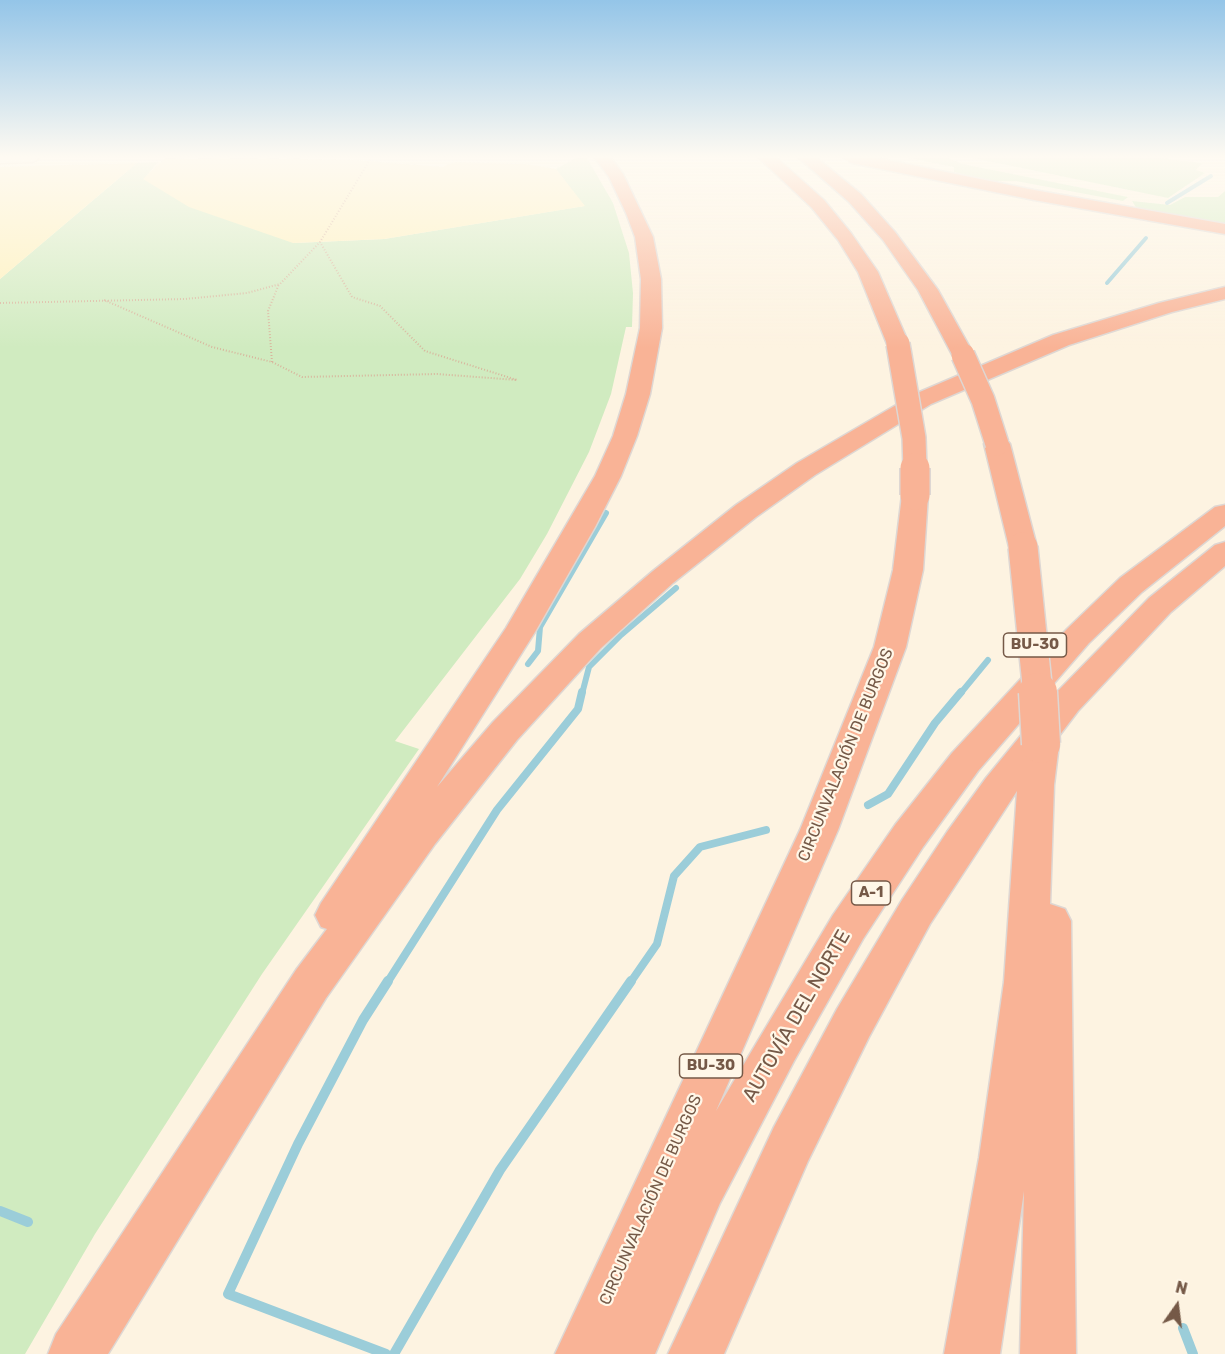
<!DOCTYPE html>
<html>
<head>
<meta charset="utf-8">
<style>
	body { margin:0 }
	#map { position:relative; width:1225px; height:1354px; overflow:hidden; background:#fdf3e1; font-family:Rubik,sans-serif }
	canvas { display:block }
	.north { position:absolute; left:1147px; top:1276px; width:60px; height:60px; -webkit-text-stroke:4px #fff7e8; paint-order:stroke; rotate:14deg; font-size:16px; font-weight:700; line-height:24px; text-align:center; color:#755947 }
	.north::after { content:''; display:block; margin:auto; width:21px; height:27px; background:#755947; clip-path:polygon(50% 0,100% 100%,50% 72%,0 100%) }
</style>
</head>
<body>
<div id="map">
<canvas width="1225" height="1354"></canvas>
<div class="north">N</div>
</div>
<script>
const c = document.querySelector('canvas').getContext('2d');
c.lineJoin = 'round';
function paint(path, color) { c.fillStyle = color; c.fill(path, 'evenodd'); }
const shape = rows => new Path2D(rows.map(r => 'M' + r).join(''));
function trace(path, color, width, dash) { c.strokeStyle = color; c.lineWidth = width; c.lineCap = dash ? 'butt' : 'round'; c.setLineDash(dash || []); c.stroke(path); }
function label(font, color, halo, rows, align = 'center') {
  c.font = font + ' Rubik,sans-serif'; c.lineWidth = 4.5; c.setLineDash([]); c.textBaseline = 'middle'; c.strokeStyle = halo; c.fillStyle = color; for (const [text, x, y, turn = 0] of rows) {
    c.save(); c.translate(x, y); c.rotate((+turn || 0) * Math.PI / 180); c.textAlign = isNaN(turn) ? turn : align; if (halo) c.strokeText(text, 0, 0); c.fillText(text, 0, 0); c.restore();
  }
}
paint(shape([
	[576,158,587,158,613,203,629,253,633,293,632,327,626,327,611,394,589,452,547,534,520,579,395,741,419,749,262,974,95,1234,25,1354,0,1354,0,279,137,163,158,162,144,179,294,243,384,239,584,206,556,169],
	[909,158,949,158,962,164,1128,197,1123,201,1016,181,990,181,954,172,954,167],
	[973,158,1159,158,1202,163,1196,170,1205,173,1168,198],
	[1225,191,1225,224,1137,209,1132,201,1170,205,1185,197,1218,197]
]), '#d0ebc0');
paint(shape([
	[247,158,355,160,442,167,455,162,526,164,556,169,585,206,384,239,293,243,189,207,143,179,164,159],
	[137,163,0,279,0,167]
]), '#fef1bb');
trace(shape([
	[1167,203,1211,176],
	[1107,283,1146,238]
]), '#9bcdd9', 4);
trace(shape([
	[528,664,538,651,540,627,606,513],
	[582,694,589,667,621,635,676,588],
	[960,694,988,660]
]), '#9bcdd9', 6);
trace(shape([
	[868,805,888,794,935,723,961,692],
	[387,983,497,810,578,709,582,692],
	[630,983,657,944,674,876,700,847,766,830]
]), '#9bcdd9', 8);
trace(shape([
	[0,1211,28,1222],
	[1183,1328,1193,1354],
	[386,1354,228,1294,298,1144,363,1020,388,981],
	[394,1354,500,1170,631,981]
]), '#9bcdd9', 10);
const street = shape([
	[0,158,39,158,33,162,0,163,0,158]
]);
const highway = shape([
	[595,158,611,158,623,174,653,237,661,279,662,328,650,394,637,436,621,476,595,527,535,632,437,787,493,722,579,634,653,571,736,505,797,463,915,394,1053,335,1159,303,1225,287,1225,299,1172,312,1069,345,931,404,815,475,756,517,673,583,601,648,517,740,435,844,326,998,108,1354,48,1354,56,1334,296,970,327,929,321,927,315,915,321,903,506,628,595,476,613,436,626,394,640,328,641,279,635,237,626,213,609,177,595,158],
	[759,158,777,158,824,200,851,233,878,272,909,344,906,349,898,351,890,349,887,344,858,272,838,240,812,208,759,158],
	[799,158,817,158,861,194,895,232,938,290,974,355,971,360,955,360,918,290,883,240,849,202,799,158],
	[844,158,877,158,1034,190,1225,224,1225,234,1034,200,852,163,844,158],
	[997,436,1006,439,1010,444,1037,547,1033,553,1023,556,1013,553,1009,547,984,444,988,439,997,436],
	[915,487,925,489,928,495,923,570,906,647,838,830,716,1111,833,915,895,825,952,753,1067,629,1120,578,1215,507,1225,505,1225,526,1142,592,1089,643,978,771,923,847,863,939,794,1061,720,1203,655,1354,555,1354,800,830,874,647,893,570,902,495,905,489,915,487],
	[1225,542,1225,566,1171,612,1078,711,1056,740,1059,744,1054,785,1050,904,1065,909,1071,921,1076,1354,1020,1354,1024,1191,1000,1354,944,1354,979,1158,1004,982,1017,791,930,924,869,1037,808,1161,724,1354,668,1354,774,1127,837,1009,902,900,947,832,986,778,1054,695,1149,598,1215,545,1225,542]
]);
trace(street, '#e1cfbd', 3);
trace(highway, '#ded7d3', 3);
trace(shape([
	[104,300,212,347,272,362,302,377,437,374,517,380,425,351,380,306,352,297,320,242],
	[0,303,185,299,247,293,280,284,320,242,371,158],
	[272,362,268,311,279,284]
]), '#d8b59c', 2, [1, 2]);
paint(street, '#fff');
paint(highway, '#f9b396');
const highwayBridgeFar2 = shape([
	[898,344,914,438,915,469],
	[963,355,983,400,997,444]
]);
const highwayBridgeFar1 = shape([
	[915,468,915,495],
	[1023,547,1038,694]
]);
const highwayBridge = shape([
	[1038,692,1041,744]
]);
trace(highwayBridgeFar2, '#ded7d3', 26, []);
trace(highwayBridgeFar1, '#ded7d3', 32, []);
trace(highwayBridge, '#ded7d3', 41, []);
trace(highwayBridgeFar2, '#f9b396', 23);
trace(highwayBridgeFar1, '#f9b396', 29);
trace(highwayBridge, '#f9b396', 38);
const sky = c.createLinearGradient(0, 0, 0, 348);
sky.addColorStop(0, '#94c5e8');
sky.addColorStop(0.45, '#fefaf2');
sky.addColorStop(1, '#fefaf200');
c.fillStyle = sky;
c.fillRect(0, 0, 1225, 348);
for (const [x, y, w] of [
	[1035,645,63],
	[871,893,39],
	[711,1066,63]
]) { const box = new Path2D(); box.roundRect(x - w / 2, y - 12, w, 24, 4.5); c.fillStyle = '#fff7e8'; c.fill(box); trace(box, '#755947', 1.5); }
label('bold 15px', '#755947', null, [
	["BU-30",1035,645],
	["A-1",871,893],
	["BU-30",711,1066]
]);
label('16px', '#755947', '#fff7e8', [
	["CIRCUNVALACIÓN DE BURGOS",846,755,-68],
	["CIRCUNVALACIÓN DE BURGOS",651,1200,-66]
]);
label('20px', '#755947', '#fff7e8', [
	["AUTOVÍA DEL NORTE",797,1016,-60]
]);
</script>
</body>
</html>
